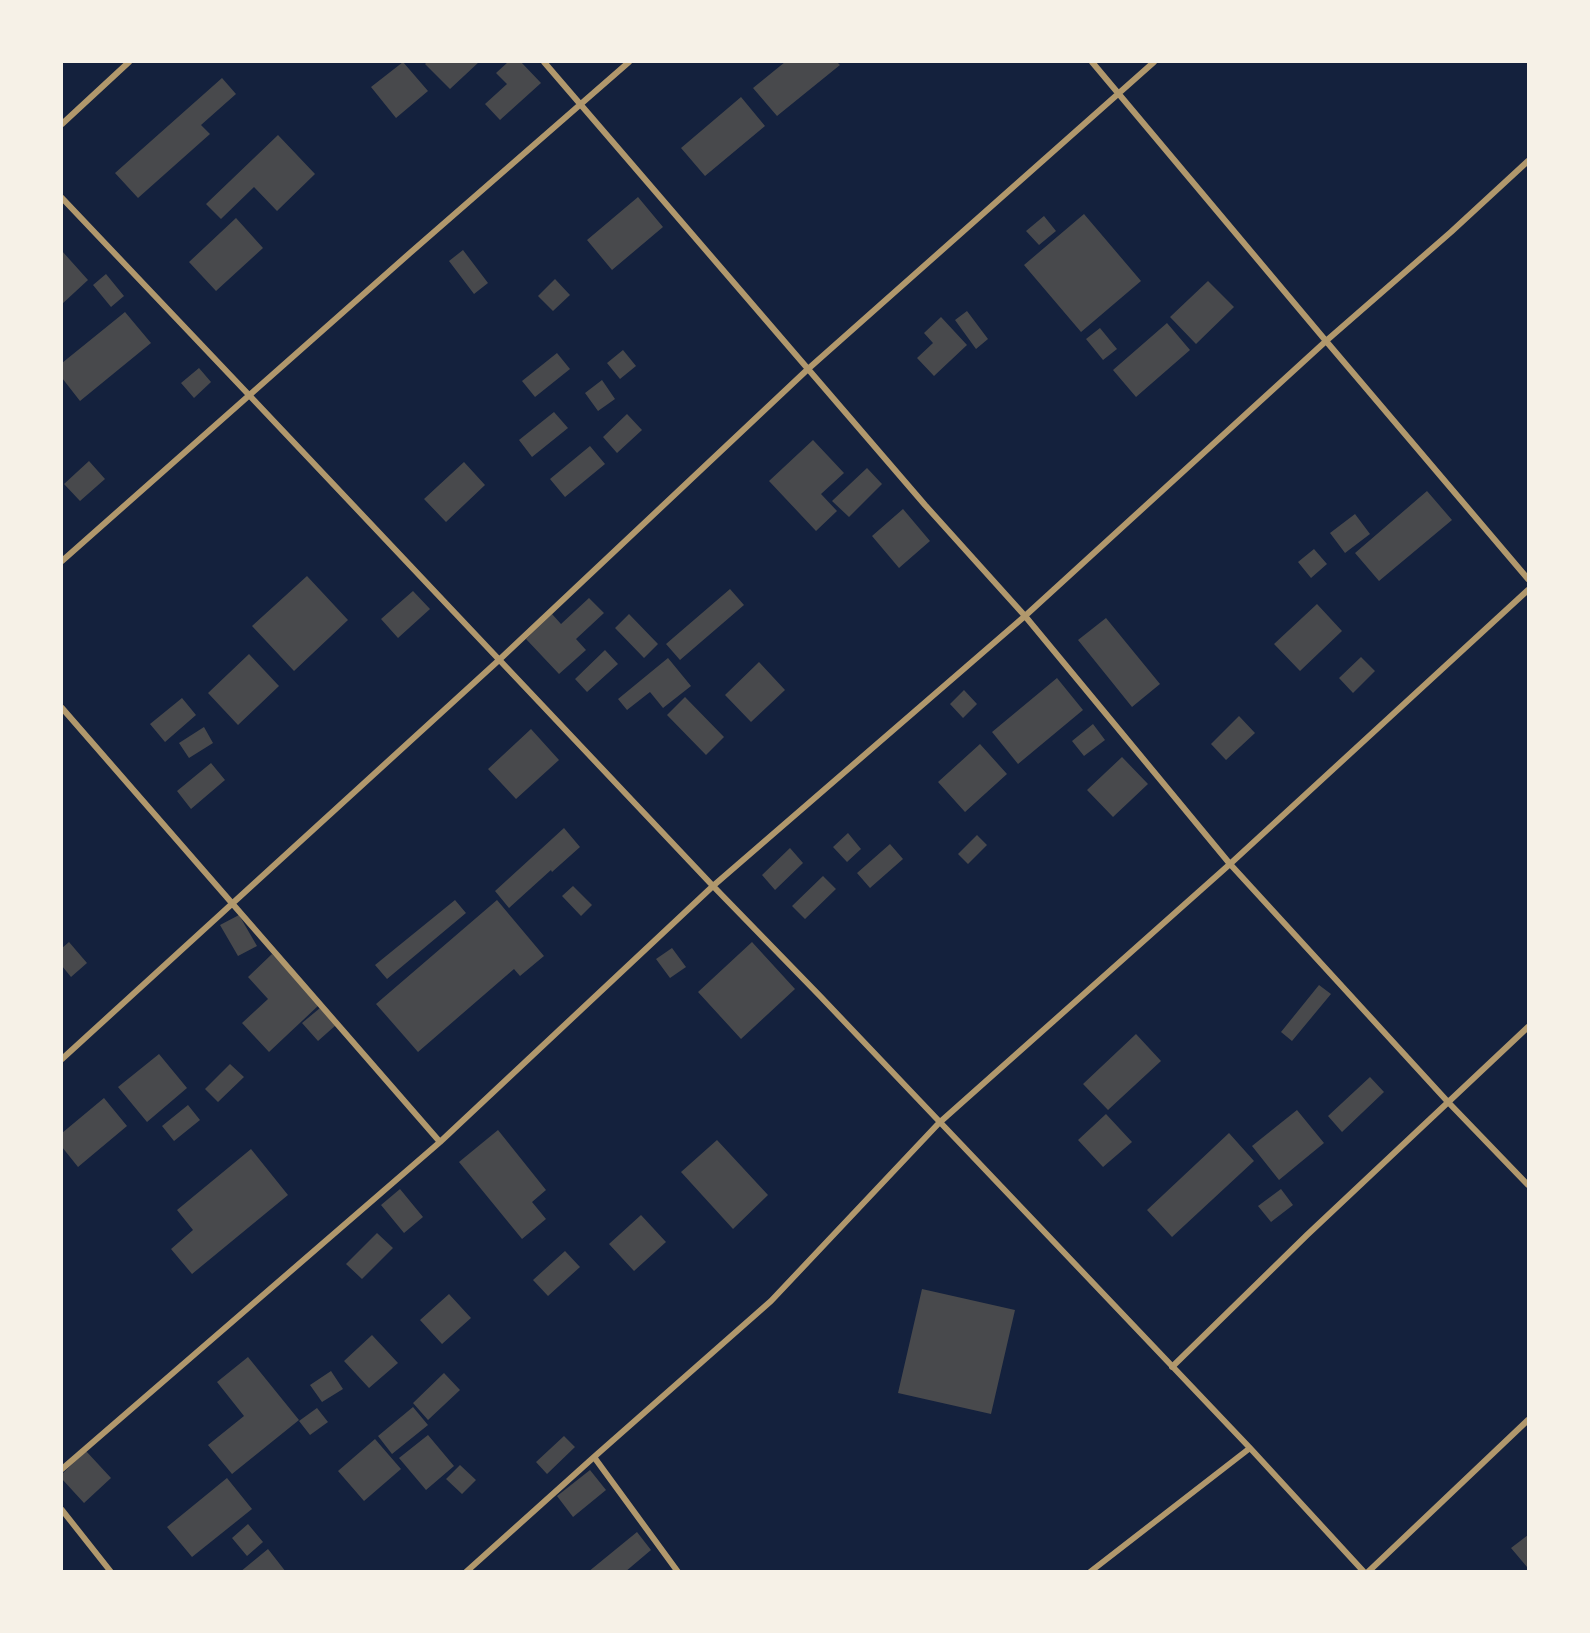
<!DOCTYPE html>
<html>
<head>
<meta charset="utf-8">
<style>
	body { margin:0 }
	#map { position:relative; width:1590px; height:1633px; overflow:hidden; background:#14213d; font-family:"Times New Roman",serif }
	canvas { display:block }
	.frame { position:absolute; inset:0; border:63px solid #f6f1e7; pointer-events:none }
</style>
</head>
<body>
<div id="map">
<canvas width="1590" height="1633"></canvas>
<div class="frame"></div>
</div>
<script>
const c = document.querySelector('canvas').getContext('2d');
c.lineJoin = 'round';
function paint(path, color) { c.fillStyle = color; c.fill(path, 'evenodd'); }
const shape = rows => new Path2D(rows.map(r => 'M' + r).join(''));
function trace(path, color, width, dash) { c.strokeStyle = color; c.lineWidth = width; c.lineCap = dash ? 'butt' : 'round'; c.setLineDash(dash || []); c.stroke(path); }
paint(shape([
	[403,62,428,91,396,118,371,87],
	[427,62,479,62,450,89,425,64],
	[508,62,521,62,541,83,500,120,485,104,507,84,496,73],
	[785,62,837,62,840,65,777,116,753,88],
	[222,78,236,94,201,125,210,134,138,198,115,173],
	[741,97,765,126,705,176,681,148],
	[278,135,315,174,277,211,254,187,221,219,206,204],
	[638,197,663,227,612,270,587,240],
	[1084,214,1141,281,1081,332,1024,265],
	[1044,216,1056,231,1039,245,1026,231],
	[236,218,263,248,216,291,189,262],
	[463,250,488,283,474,294,449,261],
	[62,251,88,280,62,304],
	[106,274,124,296,111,307,93,285],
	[555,279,570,295,553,311,538,296],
	[1208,281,1234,307,1196,344,1170,317],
	[967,311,988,339,976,349,955,320],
	[125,312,151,343,80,401,62,378,62,363],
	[941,317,967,345,934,376,917,358,933,343,924,333],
	[1167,323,1190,350,1136,397,1113,370],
	[1100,328,1117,349,1103,360,1086,339],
	[623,350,636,366,620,379,607,363],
	[557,353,570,369,535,397,522,381],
	[199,368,211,382,194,398,181,383],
	[602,380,615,399,598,411,585,393],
	[554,412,568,428,532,457,519,440],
	[627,414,642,430,617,453,603,437],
	[813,440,844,473,821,494,837,511,816,531,769,481],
	[590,446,605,464,565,497,550,479],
	[89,461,105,479,80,501,64,484],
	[464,462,485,485,446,522,424,499],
	[867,468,882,484,849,517,832,501],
	[1427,491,1452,520,1379,581,1355,553],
	[903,509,930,541,899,568,872,536],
	[1355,514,1370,534,1345,553,1330,533],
	[1314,549,1327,564,1311,578,1298,562],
	[307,576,348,620,294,671,252,626],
	[730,589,744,605,680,660,666,644],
	[413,591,430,609,398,638,381,619],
	[589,598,604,613,576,639,586,650,559,674,526,639,552,614,561,624],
	[1317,604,1342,631,1300,671,1274,644],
	[629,614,658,644,644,658,615,628],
	[1106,618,1160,684,1132,707,1078,640],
	[605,650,618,664,587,692,575,679],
	[249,654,279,686,238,725,208,693],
	[1361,657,1375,671,1353,693,1339,678],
	[668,658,691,686,663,708,650,692,627,710,618,699],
	[759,662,785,690,751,722,725,695],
	[1057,678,1083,710,1018,764,992,732],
	[964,690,977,704,963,718,950,704],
	[685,697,724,737,706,755,667,715],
	[182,698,196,715,165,742,150,724],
	[1239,716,1255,733,1226,760,1211,744],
	[1093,724,1105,740,1084,756,1072,741],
	[204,727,213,743,189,758,179,743],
	[531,729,559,760,516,799,488,769],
	[980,744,1007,774,965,812,938,782],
	[1122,757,1148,784,1113,817,1087,790],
	[211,763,225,780,191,809,177,791],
	[564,828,580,847,552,872,551,870,509,908,495,891],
	[848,833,861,849,847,862,833,847],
	[977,835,987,845,968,864,958,854],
	[890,844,903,859,870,888,857,873],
	[790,848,803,863,775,890,762,875],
	[823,876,836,889,805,919,792,906],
	[573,886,592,905,581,916,562,896],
	[455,900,466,913,387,979,375,965],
	[497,900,544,956,520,976,514,969,418,1052,376,1004],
	[239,915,257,946,238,956,220,925],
	[69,942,87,963,71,977,62,966,62,948],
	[752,942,795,989,741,1039,698,992],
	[672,948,686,967,670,978,656,959],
	[272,954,319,1005,269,1052,242,1023,268,999,248,977],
	[1319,985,1331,994,1292,1041,1281,1032],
	[320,1008,336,1025,318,1041,302,1023],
	[1136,1034,1161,1061,1108,1110,1083,1084],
	[159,1054,187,1088,147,1122,118,1087],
	[230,1064,244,1077,218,1102,205,1089],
	[1370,1077,1384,1092,1342,1132,1328,1116],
	[104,1098,127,1126,78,1167,62,1147,62,1133],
	[188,1105,200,1120,174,1141,162,1126],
	[1297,1110,1324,1143,1279,1180,1252,1146],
	[1106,1114,1132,1142,1103,1167,1078,1140],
	[498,1130,546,1190,532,1202,546,1219,522,1239,459,1162],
	[1229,1133,1254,1161,1172,1237,1147,1210],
	[717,1140,768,1195,733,1229,681,1172],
	[251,1149,288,1195,192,1274,171,1249,193,1230,177,1210],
	[400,1189,423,1217,404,1233,381,1205],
	[1281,1189,1293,1205,1271,1222,1258,1206],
	[641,1215,666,1242,634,1271,609,1244],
	[377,1233,393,1248,362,1279,346,1264],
	[565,1251,580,1267,548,1296,533,1280],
	[922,1289,1015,1310,991,1414,898,1393],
	[449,1294,471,1318,442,1344,420,1320],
	[372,1335,398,1363,369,1388,344,1361],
	[248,1357,299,1420,232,1474,208,1445,244,1416,217,1382],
	[331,1371,343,1389,322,1402,310,1385],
	[444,1373,460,1390,428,1420,413,1403],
	[413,1407,428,1425,392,1454,378,1436],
	[317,1408,328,1422,310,1435,299,1421],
	[428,1435,454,1466,426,1490,399,1458],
	[564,1436,575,1447,547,1474,536,1462],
	[375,1439,401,1469,364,1501,338,1471],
	[86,1451,111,1478,84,1503,62,1479,62,1474],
	[460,1465,476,1480,462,1494,446,1479],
	[590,1470,606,1490,573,1517,557,1496],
	[227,1478,252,1509,192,1557,167,1527],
	[248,1524,263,1542,247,1556,232,1538],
	[637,1532,651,1550,625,1572,588,1572],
	[1528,1535,1528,1566,1527,1567,1511,1548],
	[268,1549,286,1572,240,1572]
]), '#48494c');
trace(shape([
	[544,62,925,505,1025,616,1230,864,1448,1102,1528,1185],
	[1092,62,1326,341,1528,579],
	[62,124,129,62],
	[62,198,249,395,713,886,820,996,1250,1448,1364,1572],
	[62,561,410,253,629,62],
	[62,708,440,1142],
	[62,1059,499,660,808,369,1154,62],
	[1172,1367,1307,1235,1528,1027],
	[594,1457,678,1572],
	[62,1469,440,1142,713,886,1025,616,1326,341,1451,232,1528,161],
	[62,1510,111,1572],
	[466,1572,594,1457,771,1301,939,1123,1230,864,1528,590],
	[1090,1572,1250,1448],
	[1368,1572,1528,1420]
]), '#b1986c', 6);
</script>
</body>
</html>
